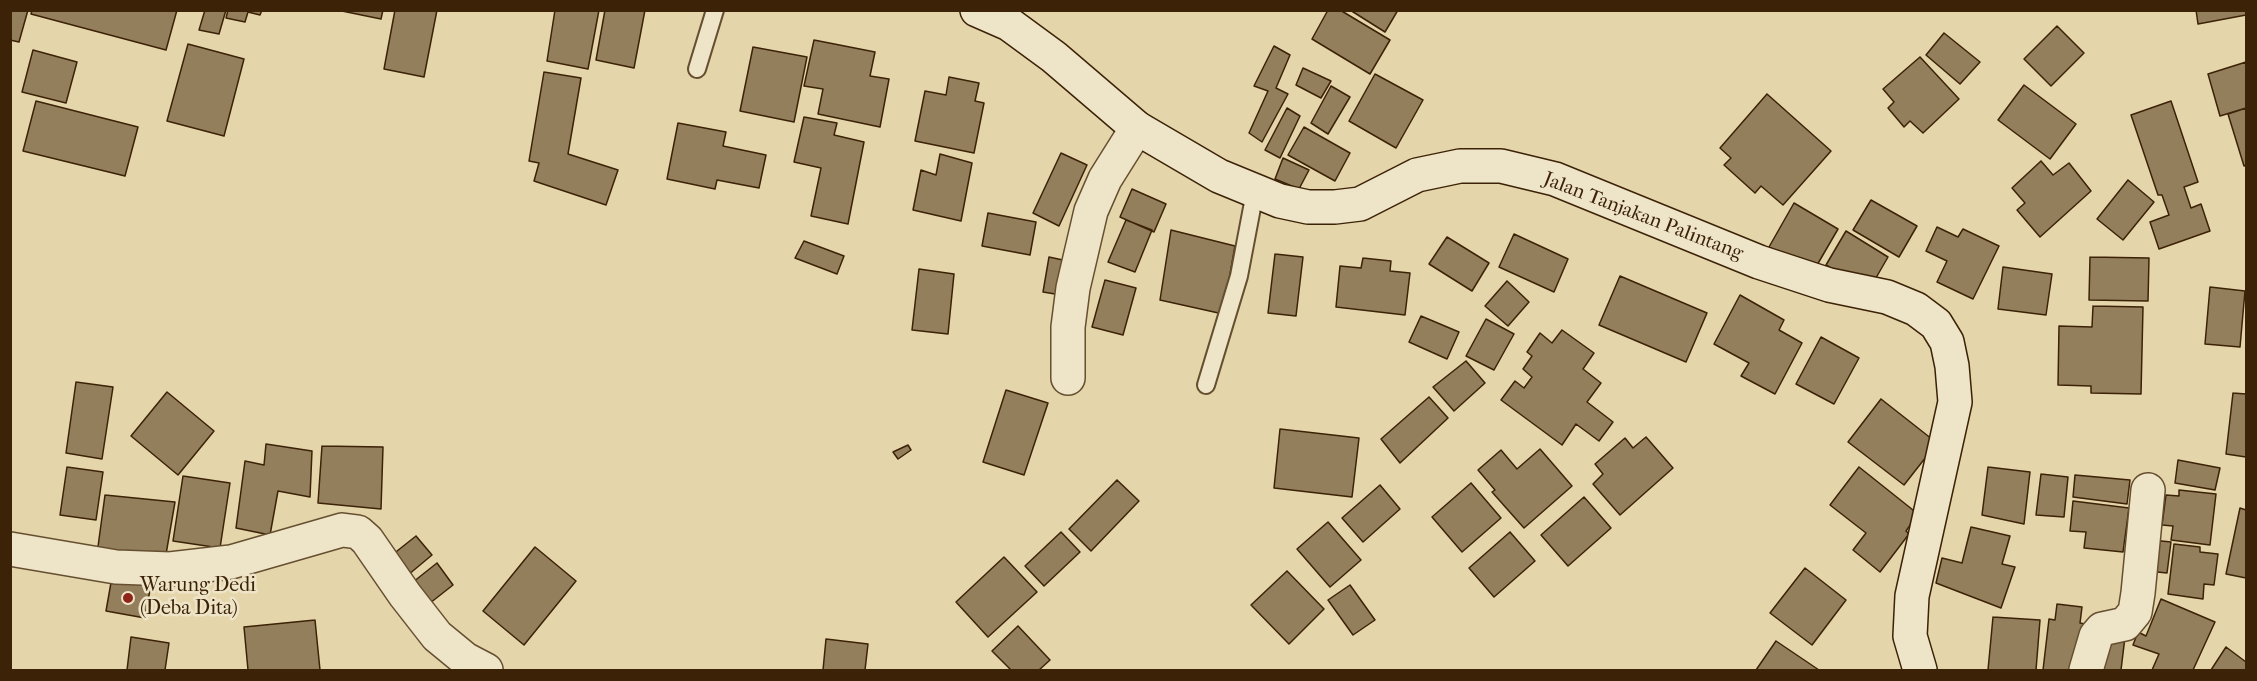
<!DOCTYPE html>
<html>
<head>
<meta charset="utf-8">
<style>
	body { margin:0 }
	#map { position:relative; width:2257px; height:681px; overflow:hidden; background:#e5d5aa; font-family:"IM FELL French Canon",serif }
	canvas { display:block }
	.frame { position:absolute; inset:0; border:12px solid #3c2207; pointer-events:none }
</style>
</head>
<body>
<div id="map">
<canvas width="2257" height="681"></canvas>
<div class="frame"></div>
</div>
<script>
const c = document.querySelector('canvas').getContext('2d');
c.lineJoin = 'round';
function paint(path, color) { c.fillStyle = color; c.fill(path, 'evenodd'); }
const shape = rows => new Path2D(rows.map(r => 'M' + r).join(''));
function trace(path, color, width, dash) { c.strokeStyle = color; c.lineWidth = width; c.lineCap = dash ? 'butt' : 'round'; c.setLineDash(dash || []); c.stroke(path); }
function label(font, color, halo, rows, align = 'center') {
  c.font = font + ' "IM FELL French Canon",serif'; c.lineWidth = 5; c.setLineDash([]); c.textBaseline = 'middle'; c.strokeStyle = halo; c.fillStyle = color; for (const [text, x, y, turn = 0] of rows) {
    c.save(); c.translate(x, y); c.rotate((+turn || 0) * Math.PI / 180); c.textAlign = isNaN(turn) ? turn : align; if (halo) c.strokeText(text, 0, 0); c.fillText(text, 0, 0); c.restore();
  }
}
const building = shape([
	[10,10,28,10,19,42,10,40,10,10],
	[32,10,177,10,166,50,31,14,32,10],
	[205,10,226,10,219,34,199,30,205,10],
	[228,10,262,10,260,15,248,12,245,22,226,18,228,10],
	[337,10,383,10,381,19,337,10],
	[395,10,437,10,424,77,384,69,395,10],
	[555,10,599,10,588,69,547,61,555,10],
	[605,10,645,10,634,68,596,60,605,10],
	[1328,10,1340,10,1390,40,1370,74,1312,39,1328,10],
	[1350,10,1398,10,1385,32,1350,10],
	[2196,10,2246,10,2246,15,2198,24,2196,10],
	[2057,26,2084,53,2051,86,2024,59,2057,26],
	[1944,33,1980,62,1960,84,1926,55,1944,33],
	[814,40,875,52,870,76,889,79,880,127,818,114,823,89,804,86,814,40],
	[188,44,244,59,224,136,167,121,188,44],
	[1274,46,1290,55,1276,88,1288,94,1262,142,1249,133,1268,91,1254,86,1274,46],
	[753,47,807,57,794,122,740,111,753,47],
	[33,50,77,62,66,103,22,92,33,50],
	[1920,57,1959,99,1923,133,1910,121,1904,127,1888,108,1894,102,1883,89,1920,57],
	[2246,62,2246,108,2220,116,2208,74,2246,62],
	[1303,68,1331,81,1321,98,1296,85,1303,68],
	[544,72,581,78,568,154,618,170,606,205,534,181,539,163,529,161,544,72],
	[1375,74,1423,100,1396,148,1349,121,1375,74],
	[949,77,979,83,975,101,984,103,974,153,915,141,925,91,946,95,949,77],
	[2024,85,2076,124,2050,159,1998,120,2024,85],
	[1331,86,1350,97,1328,134,1311,123,1331,86],
	[1767,94,1831,151,1783,205,1761,186,1755,193,1724,165,1731,158,1720,148,1767,94],
	[36,101,138,127,125,176,23,151,36,101],
	[2171,101,2198,182,2184,187,2191,208,2201,204,2210,231,2159,249,2150,222,2169,215,2162,195,2158,195,2131,115,2171,101],
	[1287,108,1300,116,1280,158,1265,150,1287,108],
	[2246,108,2246,165,2244,166,2228,114,2246,108],
	[804,117,837,123,834,135,864,142,848,224,811,216,821,168,794,162,804,117],
	[678,123,726,132,723,146,766,155,759,188,717,180,715,189,667,179,678,123],
	[1304,127,1350,153,1335,181,1288,155,1304,127],
	[1061,153,1087,165,1059,226,1033,213,1061,153],
	[940,154,972,163,961,221,913,210,921,170,936,175,940,154],
	[1283,158,1309,170,1299,189,1275,179,1283,158],
	[2041,161,2053,175,2069,163,2091,191,2040,237,2017,210,2025,203,2012,188,2041,161],
	[2128,180,2154,202,2123,240,2097,219,2128,180],
	[1132,189,1166,204,1154,232,1120,217,1132,189],
	[1871,200,1917,226,1899,257,1853,230,1871,200],
	[1794,203,1838,229,1813,272,1769,247,1794,203],
	[988,213,1036,222,1030,255,982,246,988,213],
	[1126,220,1152,230,1135,272,1108,262,1126,220],
	[1937,227,1958,237,1963,229,1999,246,1973,299,1937,282,1947,261,1926,251,1937,227],
	[1171,230,1235,246,1223,314,1160,300,1171,230],
	[1846,231,1888,257,1869,290,1826,265,1846,231],
	[1514,234,1568,259,1554,292,1499,267,1514,234],
	[1447,237,1489,263,1472,291,1429,264,1447,237],
	[804,241,844,256,837,274,795,258,804,241],
	[1275,254,1303,257,1296,316,1268,313,1275,254],
	[1049,257,1072,262,1067,296,1043,292,1049,257],
	[2090,257,2149,258,2148,301,2089,300,2090,257],
	[1363,258,1391,261,1390,271,1410,273,1405,315,1336,307,1340,266,1361,268,1363,258],
	[2003,267,2052,274,2046,315,1998,309,2003,267],
	[919,269,954,274,948,334,912,330,919,269],
	[1620,276,1707,313,1686,362,1599,325,1620,276],
	[1105,280,1136,288,1123,335,1092,327,1105,280],
	[1507,281,1529,302,1508,326,1485,306,1507,281],
	[2210,287,2245,291,2240,347,2205,344,2210,287],
	[1740,295,1784,320,1779,330,1802,343,1775,394,1741,376,1749,363,1714,344,1740,295],
	[2093,306,2143,307,2141,394,2091,393,2091,386,2058,385,2059,326,2092,327,2093,306],
	[1421,316,1459,332,1447,359,1409,342,1421,316],
	[1486,319,1514,334,1494,370,1466,356,1486,319],
	[1562,330,1594,353,1583,369,1601,383,1587,402,1613,422,1599,441,1576,424,1562,445,1501,400,1515,381,1524,388,1532,377,1523,369,1532,356,1527,352,1540,333,1552,343,1562,330],
	[1821,337,1859,358,1834,404,1796,384,1821,337],
	[1466,361,1485,383,1454,411,1433,387,1466,361],
	[76,382,113,387,102,459,66,453,76,382],
	[1006,390,1048,403,1024,475,983,462,1006,390],
	[167,392,214,431,178,475,131,436,167,392],
	[2233,393,2246,394,2246,457,2226,454,2233,393],
	[1429,397,1448,418,1400,463,1381,439,1429,397],
	[1881,399,1937,443,1904,485,1848,442,1881,399],
	[1280,429,1359,438,1352,497,1274,488,1280,429],
	[1646,437,1673,468,1620,515,1593,484,1603,474,1595,464,1625,438,1633,448,1646,437],
	[266,444,312,451,310,497,278,491,270,535,236,528,245,461,264,465,266,444],
	[908,445,911,450,898,459,893,452,908,445],
	[322,446,383,447,381,509,318,503,322,446],
	[1540,449,1572,486,1524,528,1492,492,1495,490,1478,470,1501,450,1517,469,1540,449],
	[2178,460,2220,468,2215,490,2175,483,2178,460],
	[67,467,103,472,96,520,60,515,67,467],
	[1859,467,1918,514,1906,531,1909,534,1880,572,1853,550,1866,533,1830,505,1859,467],
	[1988,467,2030,472,2024,524,1982,515,1988,467],
	[2041,474,2068,477,2064,517,2036,515,2041,474],
	[2075,475,2130,480,2127,504,2073,497,2075,475],
	[183,476,230,483,220,548,173,541,183,476],
	[1117,480,1139,501,1091,551,1069,529,1117,480],
	[1471,483,1501,518,1462,552,1432,517,1471,483],
	[1380,485,1400,509,1363,542,1342,518,1380,485],
	[2179,490,2216,494,2210,545,2171,540,2173,526,2162,525,2166,495,2179,496,2179,490],
	[105,495,175,502,164,566,97,554,105,495],
	[1584,497,1611,528,1568,566,1541,535,1584,497],
	[2073,501,2129,508,2123,552,2084,548,2086,532,2070,531,2073,501],
	[2240,508,2246,510,2246,578,2226,574,2240,508],
	[1328,522,1361,560,1330,587,1297,549,1328,522],
	[1971,527,2010,536,2002,564,2015,567,2001,608,1936,583,1942,558,1962,563,1971,527],
	[1061,532,1080,552,1044,586,1025,566,1061,532],
	[1510,532,1535,561,1494,597,1469,568,1510,532],
	[416,536,432,555,408,575,392,555,416,536],
	[2152,540,2171,542,2167,573,2148,571,2152,540],
	[2174,544,2200,547,2200,552,2218,554,2214,585,2204,584,2203,599,2168,594,2174,544],
	[535,547,576,581,524,645,483,611,535,547],
	[1004,557,1037,592,988,637,956,602,1004,557],
	[437,563,453,585,425,607,408,586,437,563],
	[1805,568,1846,600,1812,645,1770,613,1805,568],
	[1287,571,1324,609,1289,644,1251,605,1287,571],
	[112,577,151,584,145,618,106,611,112,577],
	[1350,585,1375,620,1353,635,1328,600,1350,585],
	[2161,599,2215,622,2193,670,2152,670,2159,654,2133,645,2138,632,2146,636,2161,599],
	[2057,604,2082,607,2080,623,2090,625,2083,670,2043,670,2049,619,2055,620,2057,604],
	[1993,617,2040,620,2036,670,1988,670,1993,617],
	[315,620,320,670,248,670,244,627,315,620],
	[1018,626,1050,660,1039,670,1011,670,992,651,1018,626],
	[2101,635,2125,637,2121,670,2096,670,2101,635],
	[131,637,169,643,165,670,127,670,131,637],
	[826,639,868,644,865,670,823,670,826,639],
	[1776,641,1819,670,1756,670,1776,641],
	[2226,647,2246,662,2246,670,2211,670,2226,647]
]);
paint(building, '#947f5c');
trace(building, '#3c2207', 1.5);
const lane = shape([
	[697,69,715,10],
	[1206,385,1239,276,1255,192]
]);
const street = shape([
	[1068,378,1068,327,1073,288,1091,211,1105,179,1137,128],
	[10,549,116,567,170,569,231,562,342,530,358,532,367,540,405,595,437,636,465,659,486,670],
	[2086,670,2096,636,2102,629,2125,624,2135,612,2138,593,2148,490]
]);
const secondary = shape([
	[977,10,1009,24,1054,57,1137,128,1219,176,1280,201,1308,207,1335,207,1360,204,1417,175,1460,166,1501,166,1555,179,1759,262,1829,285,1887,297,1916,309,1936,324,1947,342,1952,366,1955,402,1912,596,1910,636,1920,670]
]);
trace(lane, '#664f30', 20);
trace(street, '#664f30', 36);
trace(secondary, '#3c2207', 36);
trace(lane, '#eee4c8', 16);
trace(street, '#eee4c8', 33);
trace(secondary, '#eee4c8', 33);
for (const [x, y, r, color] of [
	[128,598,6,"#8f2418"]
]) { const dot = new Path2D(); dot.arc(x, y, r, 0, 2 * Math.PI); c.fillStyle = color; c.fill(dot); trace(dot, '#eee4c8', 2); }
label('20px', '#3c2207', '#eee4c8', [
	["Jalan Tanjakan Palintang",1643,217,21]
]);
label('20px', '#3c2207', '#eee4c8', [
	["Warung Dedi",140,586],
	["(Deba Dita)",140,609]
], 'left');
</script>
</body>
</html>
